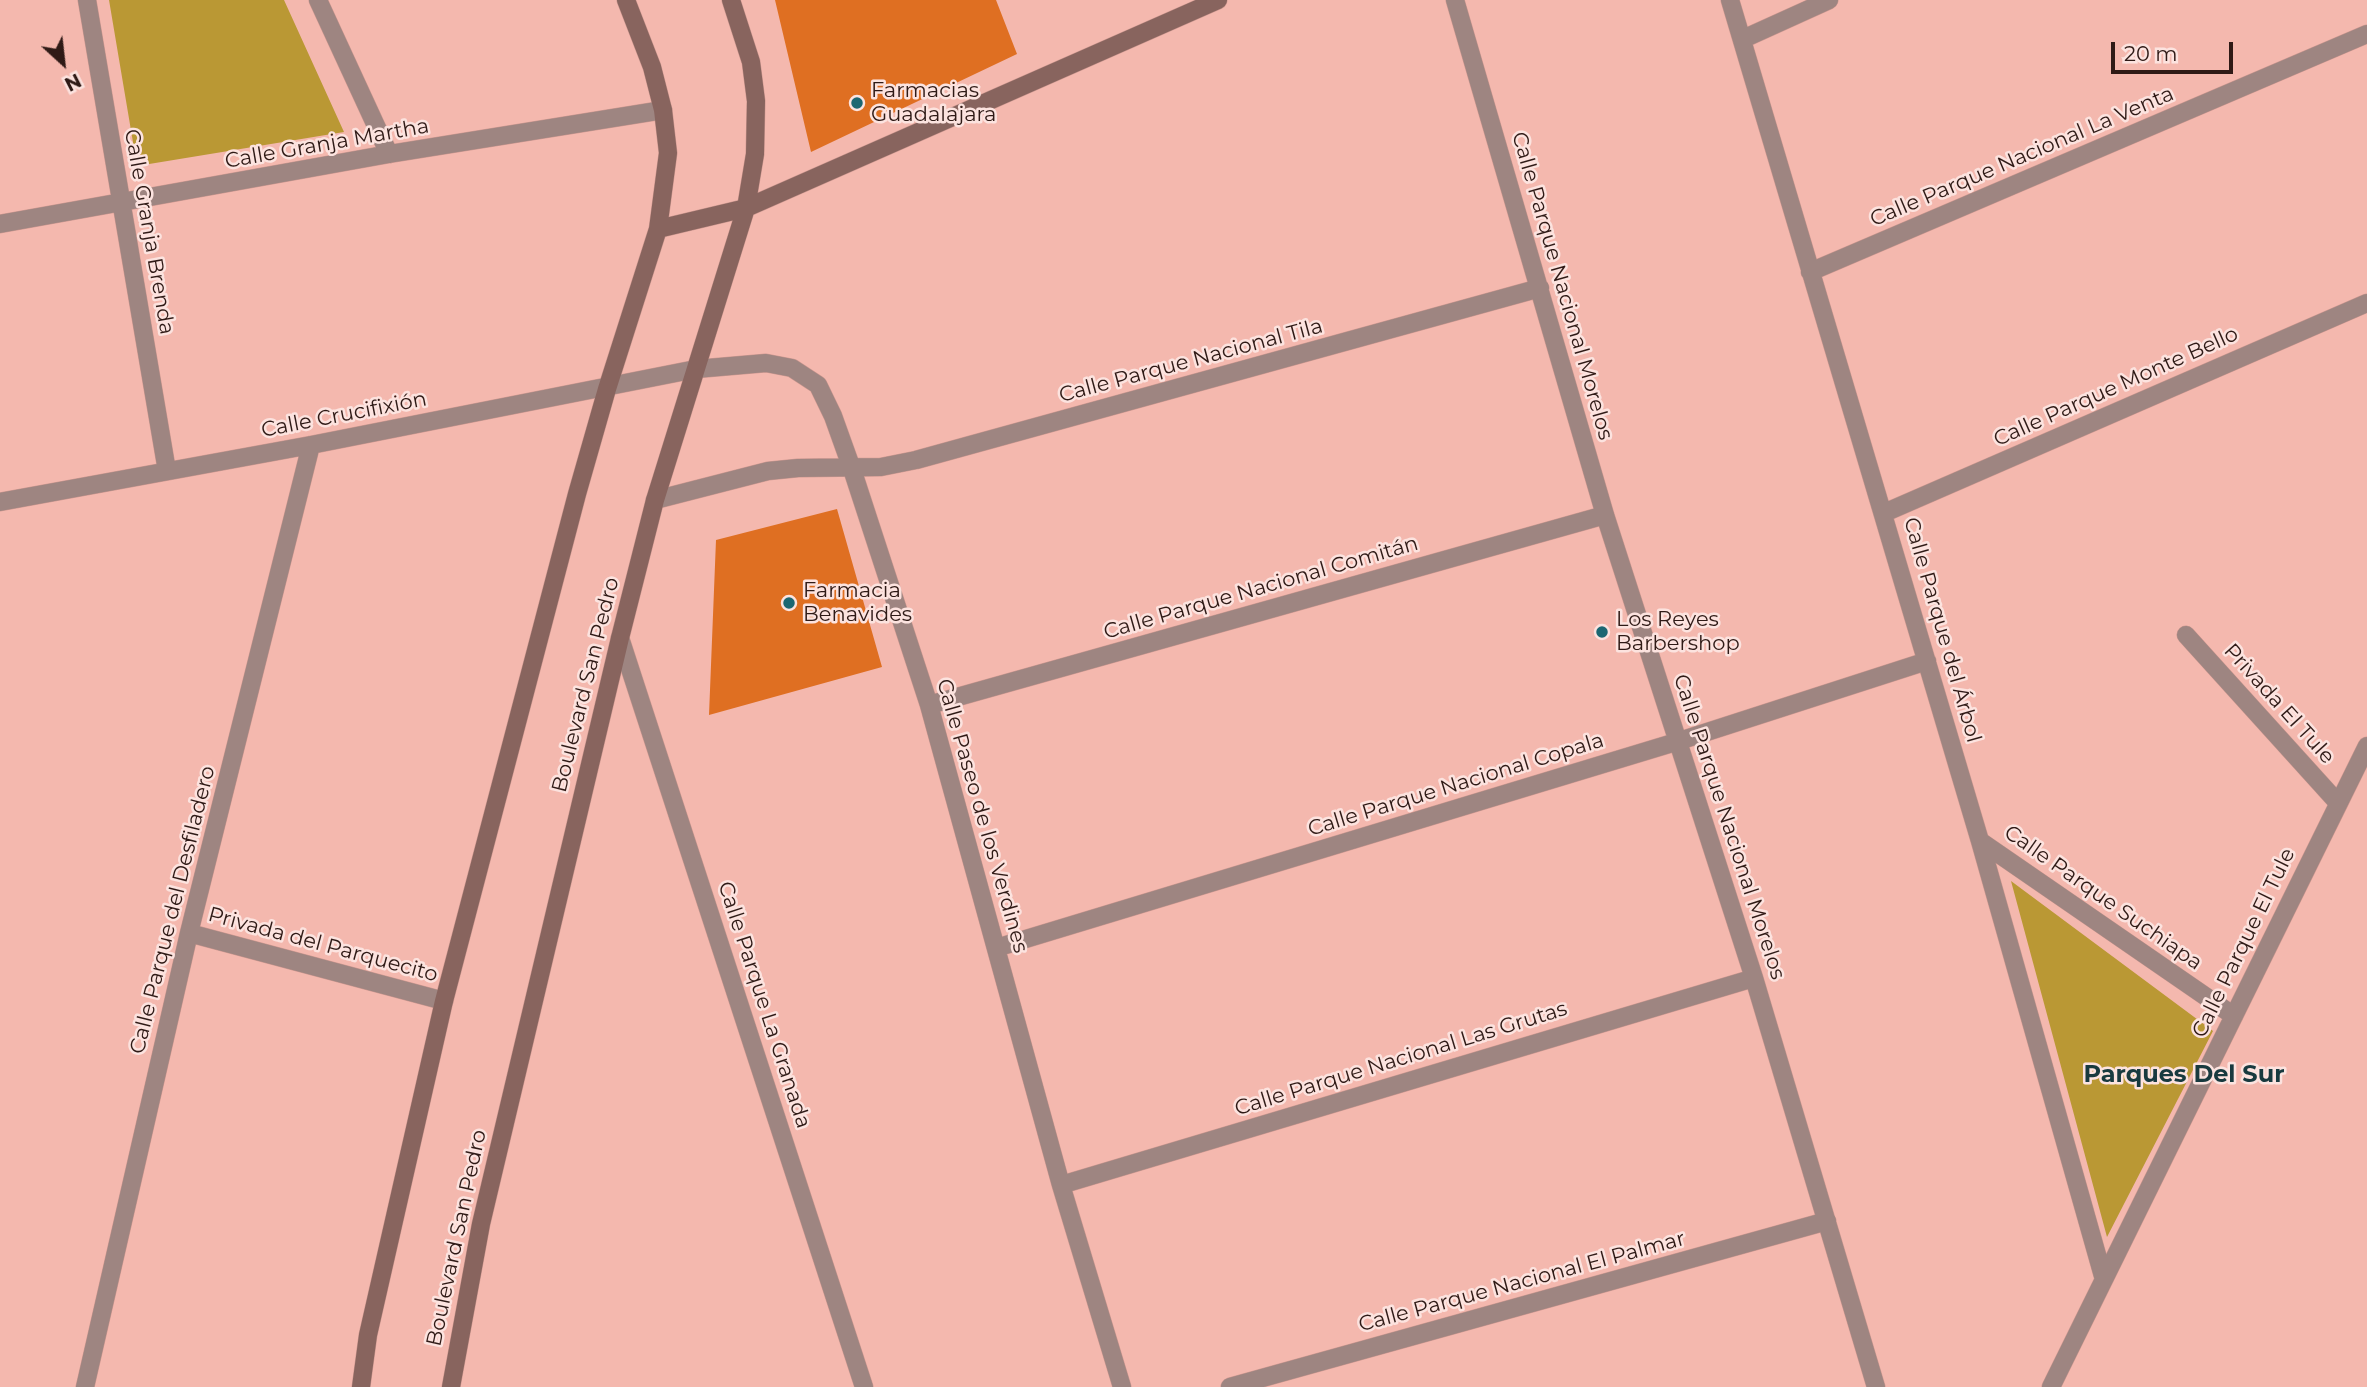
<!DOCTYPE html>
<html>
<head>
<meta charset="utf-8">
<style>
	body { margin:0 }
	#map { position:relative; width:2367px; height:1387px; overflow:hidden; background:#f4b8ae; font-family:Montserrat,sans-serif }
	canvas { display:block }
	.north { position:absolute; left:28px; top:28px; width:70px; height:70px; -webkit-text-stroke:5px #fce3df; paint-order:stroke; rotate:153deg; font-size:19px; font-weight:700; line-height:28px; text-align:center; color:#2f1a16 }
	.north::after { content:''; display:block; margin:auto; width:24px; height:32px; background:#2f1a16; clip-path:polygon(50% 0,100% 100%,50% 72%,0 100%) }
	.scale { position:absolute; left:2111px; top:42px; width:122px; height:32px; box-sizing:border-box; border:4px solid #2f1a16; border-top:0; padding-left:9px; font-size:21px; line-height:24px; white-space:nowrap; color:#2f1a16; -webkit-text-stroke:5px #fce3df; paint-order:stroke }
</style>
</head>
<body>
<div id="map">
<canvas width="2367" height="1387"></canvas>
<div class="north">N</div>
<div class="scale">20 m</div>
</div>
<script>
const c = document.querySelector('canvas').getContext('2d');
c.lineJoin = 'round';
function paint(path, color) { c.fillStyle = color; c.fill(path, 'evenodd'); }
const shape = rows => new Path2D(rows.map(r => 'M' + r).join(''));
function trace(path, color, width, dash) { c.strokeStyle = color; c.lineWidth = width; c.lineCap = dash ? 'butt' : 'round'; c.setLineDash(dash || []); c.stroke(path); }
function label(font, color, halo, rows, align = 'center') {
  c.font = font + ' Montserrat,sans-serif'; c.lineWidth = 5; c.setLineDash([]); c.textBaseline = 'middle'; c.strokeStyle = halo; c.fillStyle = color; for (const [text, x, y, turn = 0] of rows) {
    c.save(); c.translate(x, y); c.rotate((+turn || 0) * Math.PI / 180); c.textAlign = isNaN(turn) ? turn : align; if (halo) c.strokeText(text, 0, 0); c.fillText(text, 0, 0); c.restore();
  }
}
paint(shape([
	[109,0,284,0,344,132,137,166],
	[2011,881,2213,1031,2107,1237]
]), '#ba9834');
paint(shape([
	[775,0,996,0,1017,54,811,152],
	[837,509,882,667,709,715,716,540]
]), '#df6f22');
const street = shape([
	[87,0,167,471],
	[318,0,389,154],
	[1455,0,1605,515,1754,978,1876,1387],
	[1730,0,1980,841,2103,1276],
	[1743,39,1829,0],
	[0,224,389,154,663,110],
	[1810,272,2367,34],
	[655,500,768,471,798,468,881,467,916,460,1540,288],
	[0,502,311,445,696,369,766,363,792,368,818,385,833,416,852,469,929,705,1061,1185,1122,1387],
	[1884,513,2367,303],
	[2186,635,2338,803],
	[620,638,864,1387],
	[929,705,1605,515],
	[1980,841,2234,1016],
	[189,933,444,1001],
	[996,948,1676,742,1927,661],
	[1061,1185,1754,978],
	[85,1387,189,933,311,445],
	[1230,1387,1827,1221],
	[2051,1387,2367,746]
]);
const secondary = shape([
	[658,229,746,208,1218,0],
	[361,1387,368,1335,444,1001,577,494,607,389,658,229,668,153,663,110,652,67,626,0],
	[451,1387,481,1224,620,638,655,500,746,208,755,154,756,101,751,62,731,0]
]);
trace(street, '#cd9890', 19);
trace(secondary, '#cd9890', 19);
trace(street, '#9e8581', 18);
trace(secondary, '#88645e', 18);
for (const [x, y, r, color] of [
	[857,103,7,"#1c6772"],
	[789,603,7,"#1c6772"],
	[1602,632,7,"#1c6772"]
]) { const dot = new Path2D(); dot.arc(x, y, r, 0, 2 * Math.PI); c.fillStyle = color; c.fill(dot); trace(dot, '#fce3df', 2.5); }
label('21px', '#2f1a16', '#fce3df', [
	["Farmacias",871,91],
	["Guadalajara",871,115],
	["Farmacia",803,591],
	["Benavides",803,615],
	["Los Reyes",1616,620],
	["Barbershop",1616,644]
], 'left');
label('21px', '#2f1a16', '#fce3df', [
	["Calle Granja Martha",327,144,-10],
	["Calle Parque Nacional La Venta",2022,157,-23],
	["Calle Granja Brenda",149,232,80],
	["Calle Parque Nacional Morelos",1562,286,74],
	["Calle Parque Nacional Tila",1191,361,-15],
	["Calle Parque Monte Bello",2116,387,-24],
	["Calle Crucifixión",344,415,-11],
	["Calle Parque Nacional Comitán",1261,588,-16],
	["Calle Parque del Árbol",1942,630,74],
	["Boulevard San Pedro",586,685,-76],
	["Privada El Tule",2279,704,48],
	["Calle Parque Nacional Copala",1456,785,-17],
	["Calle Paseo de los Verdines",982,816,74],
	["Calle Parque Nacional Morelos",1729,827,72],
	["Calle Parque Suchiapa",2103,898,35],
	["Calle Parque del Desfiladero",173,910,-76],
	["Calle Parque El Tule",2244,943,-64],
	["Privada del Parquecito",323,945,15],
	["Calle Parque La Granada",764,1005,72],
	["Calle Parque Nacional Las Grutas",1401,1059,-17],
	["Boulevard San Pedro",457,1238,-78],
	["Calle Parque Nacional El Palmar",1522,1282,-15]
]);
label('bold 24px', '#183a3f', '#fce3df', [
	["Parques Del Sur",2184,1075]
]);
</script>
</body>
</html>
